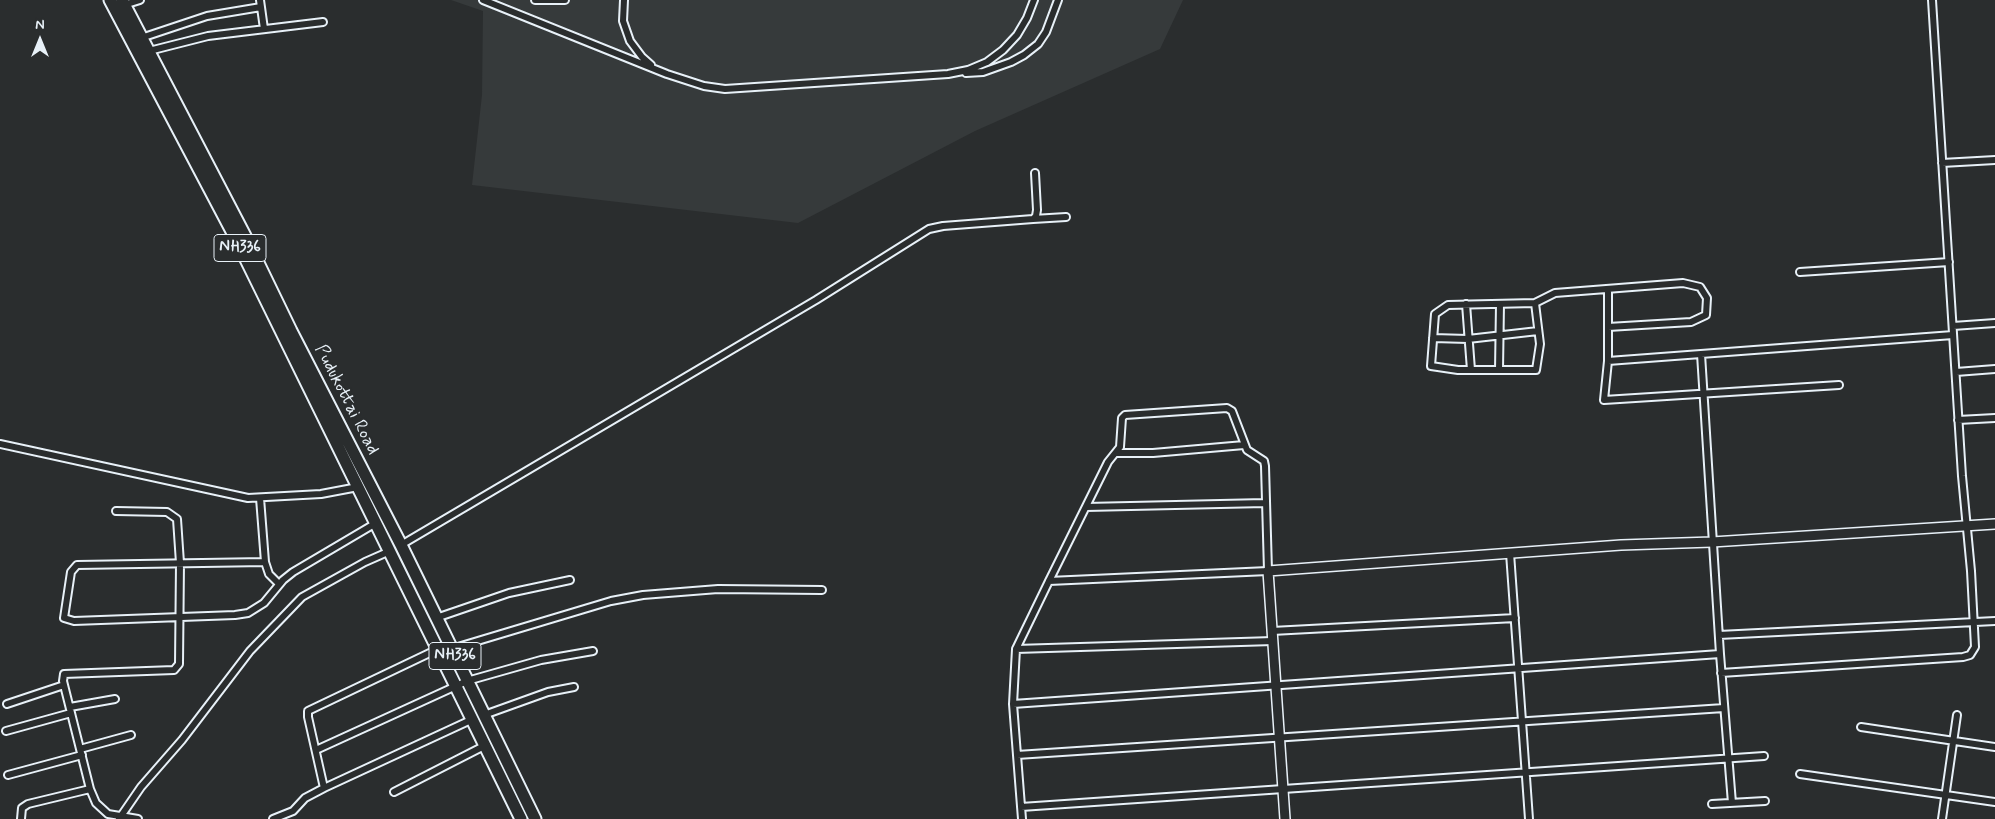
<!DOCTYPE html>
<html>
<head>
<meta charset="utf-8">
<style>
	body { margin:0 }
	#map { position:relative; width:1995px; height:819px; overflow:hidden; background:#2a2d2e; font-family:Mynerve,sans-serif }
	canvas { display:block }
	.north { position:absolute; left:15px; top:15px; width:50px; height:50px; -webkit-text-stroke:4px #2a2d2e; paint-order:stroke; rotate:0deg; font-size:14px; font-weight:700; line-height:20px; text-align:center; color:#e8f1f8 }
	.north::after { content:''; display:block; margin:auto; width:18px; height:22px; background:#e8f1f8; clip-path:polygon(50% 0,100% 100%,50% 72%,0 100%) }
</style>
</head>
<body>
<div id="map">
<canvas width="1995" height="819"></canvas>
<div class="north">N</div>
</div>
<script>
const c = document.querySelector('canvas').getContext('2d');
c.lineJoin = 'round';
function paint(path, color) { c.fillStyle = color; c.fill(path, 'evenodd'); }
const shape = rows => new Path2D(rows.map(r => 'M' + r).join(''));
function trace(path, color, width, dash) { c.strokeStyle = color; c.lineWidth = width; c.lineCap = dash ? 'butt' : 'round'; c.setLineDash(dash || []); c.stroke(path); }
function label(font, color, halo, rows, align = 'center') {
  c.font = font + ' Mynerve,sans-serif'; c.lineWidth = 4; c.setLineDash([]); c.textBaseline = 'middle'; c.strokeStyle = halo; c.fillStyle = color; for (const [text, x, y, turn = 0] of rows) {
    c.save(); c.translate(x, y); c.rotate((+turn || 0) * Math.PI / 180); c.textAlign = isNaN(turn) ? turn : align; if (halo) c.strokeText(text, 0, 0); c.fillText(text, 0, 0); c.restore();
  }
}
paint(shape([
	[451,0,1183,0,1160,49,975,131,798,223,472,185,482,95,483,11]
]), '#363a3b');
const street = shape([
	[260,0,264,29],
	[483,0,667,74,704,86,725,89,948,74,968,70,987,62,1003,50,1017,35,1027,18,1034,0],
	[535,0,565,0],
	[624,0,623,21,630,41,642,57,651,65],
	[124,5,140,0],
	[141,38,207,16,261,7],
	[149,51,208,36,323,22],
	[966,73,983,72,1011,62,1024,55,1038,44,1046,32,1058,0],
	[1942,163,1995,160],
	[1033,219,1066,217],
	[1800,272,1949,262],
	[1608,290,1608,361,1604,400,1839,385],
	[1535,303,1540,344,1536,370,1458,370,1431,366,1435,314,1448,305,1535,303,1555,293,1683,283,1700,287,1707,298,1706,315,1691,322,1608,327],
	[1466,304,1471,370],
	[1953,326,1995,323],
	[1433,338,1468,339,1538,331],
	[1701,354,1720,654,1732,803],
	[1608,361,1953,335],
	[1499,370,1500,304],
	[1956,372,1995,369],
	[1958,420,1995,418],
	[0,444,248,498,321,494,358,487],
	[1117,453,1153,453,1244,445],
	[260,498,265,562,269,574,279,584],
	[1086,507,1265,503],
	[116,511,167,512,177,519,180,563,179,664,174,670,64,674,63,681,90,789,96,803,108,814,138,819],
	[401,545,816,300,929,229,943,226,1033,219,1036,216,1037,210,1035,173],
	[1510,553,1529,819],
	[265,562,77,565,71,572,64,618,74,621,235,615,248,613,264,603,283,580,293,572,376,523],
	[436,618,509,593,570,580],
	[1272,631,1515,618],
	[1719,635,1995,621],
	[451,649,611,601,643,595,718,589,822,590],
	[1016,649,1273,641],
	[1721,673,1963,657,1970,655,1975,647,1971,571,1962,476,1932,0],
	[7,704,64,685],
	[1013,704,1720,654],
	[70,707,115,699],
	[484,715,548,692,574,687],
	[1861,727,1995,747],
	[6,731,71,713],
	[80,749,131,735],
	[316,750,467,681,541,660,593,651],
	[1017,755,1724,708],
	[1800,774,1995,802],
	[8,775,82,755],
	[324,788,308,717,308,711,438,649],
	[394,792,486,745],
	[1712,804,1765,801],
	[1021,807,1764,756],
	[21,819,22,808,28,804,90,789],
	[119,819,141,787,182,740,250,651,302,597,365,562,390,551],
	[273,819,293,811,305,798,324,788,473,719],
	[1022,819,1013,704,1016,649,1049,581,1108,462,1120,447,1122,418,1125,415,1227,408,1232,411,1247,450,1264,461,1265,466,1268,571,1049,581],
	[1942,819,1957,715]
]);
const secondary = shape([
	[1285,819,1268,571,1621,545,1712,542,1995,524]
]);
const highway = shape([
	[110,0,236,239,521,819],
	[122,0,245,236,291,331,401,545,535,819]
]);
trace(street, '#e8f1f8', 10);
trace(secondary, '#e8f1f8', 12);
trace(highway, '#e8f1f8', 15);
trace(street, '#2a2d2e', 6);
trace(secondary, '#2a2d2e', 9);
trace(highway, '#2a2d2e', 11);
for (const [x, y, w] of [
	[240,248,52],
	[455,656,52]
]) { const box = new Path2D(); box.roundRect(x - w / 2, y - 13.5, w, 27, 4); c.fillStyle = '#2a2d2e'; c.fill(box); trace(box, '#e8f1f8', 1); }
label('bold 16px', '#e8f1f8', null, [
	["NH336",240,248],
	["NH336",455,656]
]);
label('18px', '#e8f1f8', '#2a2d2e', [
	["Pudukottai Road",346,400,63]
]);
</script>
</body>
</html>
